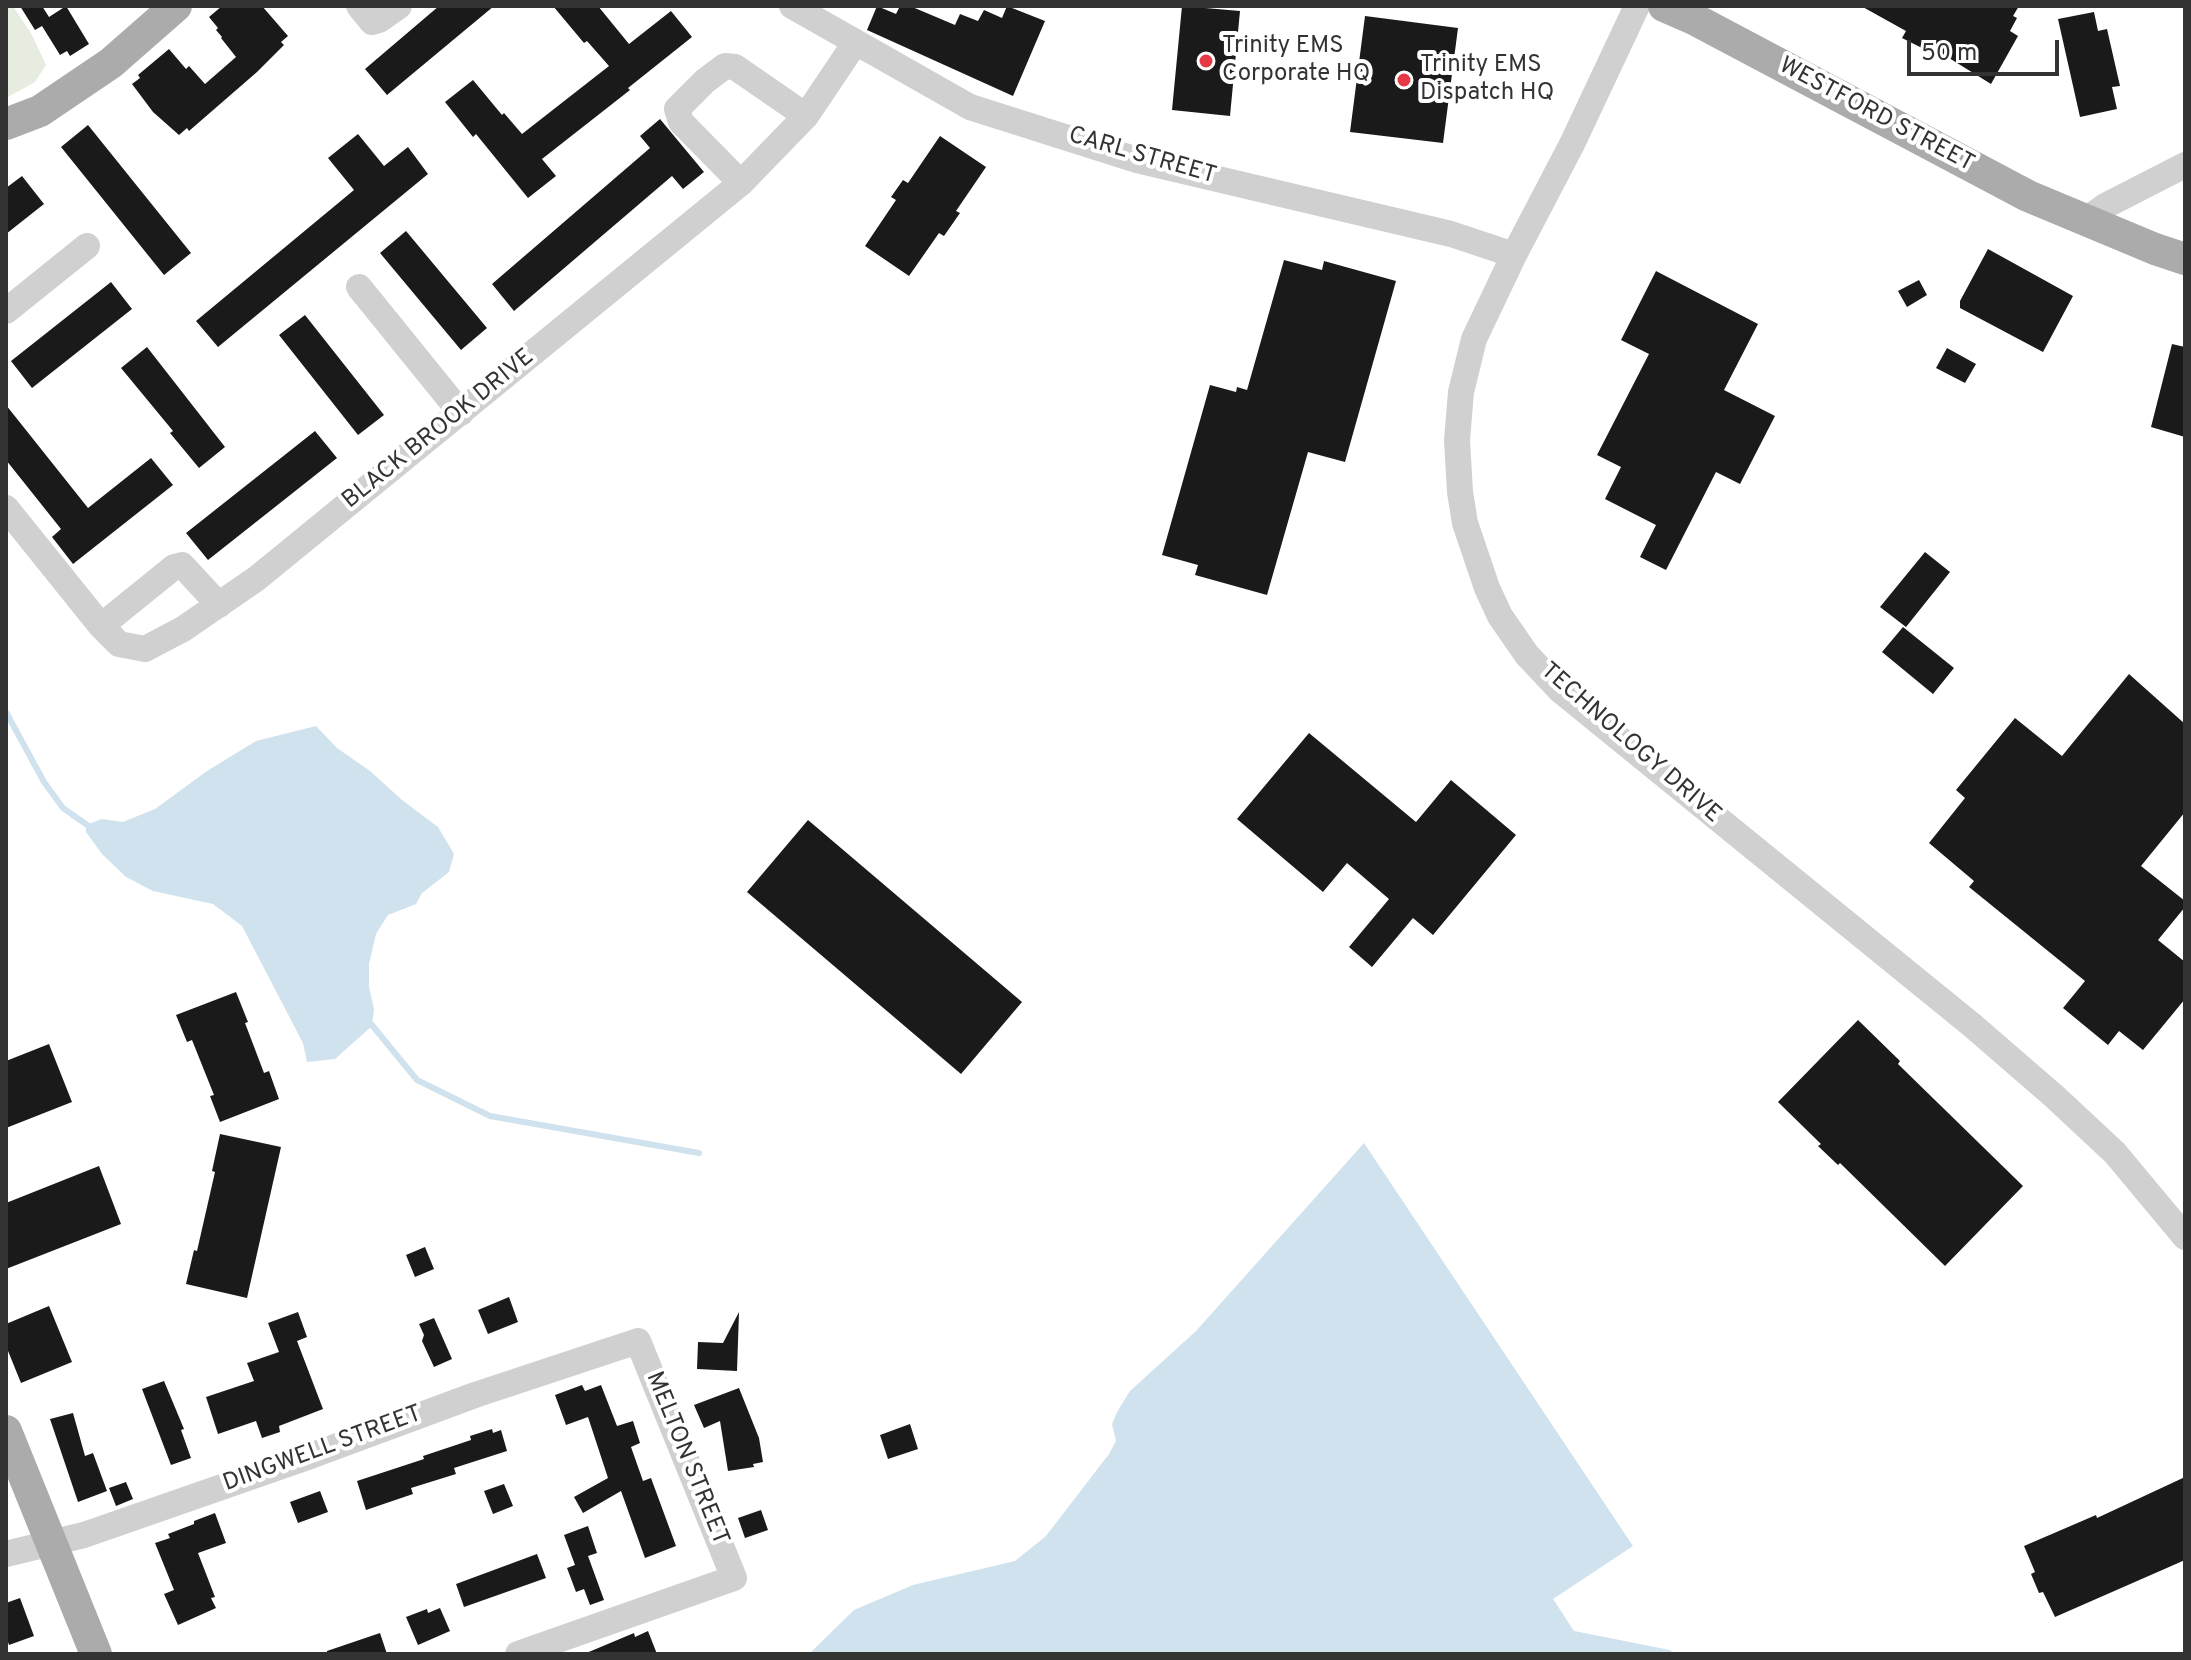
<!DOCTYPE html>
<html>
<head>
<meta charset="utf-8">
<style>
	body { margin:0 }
	#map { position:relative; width:2191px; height:1660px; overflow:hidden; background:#fff; font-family:Overpass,sans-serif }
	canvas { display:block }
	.frame { position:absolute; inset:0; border:8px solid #333; pointer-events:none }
	.scale { position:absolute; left:1907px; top:40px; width:152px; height:36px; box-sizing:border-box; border:4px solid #333; border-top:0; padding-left:10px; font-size:24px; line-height:28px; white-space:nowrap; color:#333; -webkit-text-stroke:6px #fff; paint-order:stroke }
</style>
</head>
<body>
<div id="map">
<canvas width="2191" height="1660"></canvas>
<div class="frame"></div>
<div class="scale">50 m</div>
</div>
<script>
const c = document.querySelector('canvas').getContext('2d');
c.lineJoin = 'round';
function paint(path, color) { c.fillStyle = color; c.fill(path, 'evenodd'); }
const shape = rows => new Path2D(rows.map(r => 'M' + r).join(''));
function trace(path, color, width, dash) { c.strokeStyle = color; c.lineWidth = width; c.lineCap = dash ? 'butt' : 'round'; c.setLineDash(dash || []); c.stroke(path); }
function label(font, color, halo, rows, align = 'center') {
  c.font = font + ' Overpass,sans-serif'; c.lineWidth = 8; c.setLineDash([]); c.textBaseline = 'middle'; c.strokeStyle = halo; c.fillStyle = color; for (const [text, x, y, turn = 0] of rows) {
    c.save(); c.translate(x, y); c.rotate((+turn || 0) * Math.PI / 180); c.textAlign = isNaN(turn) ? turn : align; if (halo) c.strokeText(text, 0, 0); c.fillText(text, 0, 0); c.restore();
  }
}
paint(shape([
	[6,6,13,6,32,35,46,65,35,82,6,98]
]), '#e6ecdf');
paint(shape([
	[316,726,337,748,370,771,402,800,438,827,454,854,449,872,422,893,416,904,388,915,376,934,369,964,369,987,374,1009,372,1026,335,1059,307,1062,303,1043,242,926,213,904,153,891,126,877,102,854,86,832,86,825,102,819,123,822,155,809,207,771,256,741],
	[1364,1143,1633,1546,1553,1599,1574,1631,1670,1650,1674,1654,809,1654,854,1610,913,1585,1015,1561,1046,1536,1109,1454,1116,1441,1112,1424,1117,1412,1130,1391,1196,1331]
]), '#cfe2ee');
trace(shape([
	[6,712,44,782,63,808,90,827],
	[367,1019,417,1080,490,1116,699,1153]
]), '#cfe2ee', 6);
paint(shape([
	[20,6,42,6,49,17,66,6,89,44,70,56,67,51,60,55,42,26,35,30],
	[222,6,262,6,288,36,281,42,284,45,257,72,189,131,187,128,179,135,153,112,132,84,140,78,138,75,169,49,186,69,189,66,205,84,236,57,221,38,222,37,216,30,218,28,209,17],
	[439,6,494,6,387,95,365,69],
	[553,6,598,6,629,44,671,11,692,37,628,88,630,90,542,159,556,176,528,198,476,134,473,137,445,102,473,80,502,115,504,113,522,134,609,66,587,41,584,43],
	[877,6,896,14,900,6,910,6,955,25,960,14,978,21,984,10,1002,18,1007,6,1045,21,1013,96,867,30],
	[1182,6,1240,11,1230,116,1172,110],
	[1861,6,2019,6,2013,16,2017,18,2010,31,2018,36,1991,84,1928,45,1926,50,1902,38,1906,31],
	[2094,12,2098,31,2107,29,2120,86,2112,87,2117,109,2080,117,2058,19],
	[1365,16,1458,28,1443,143,1350,132],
	[660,119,704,172,683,189,672,176,514,311,492,284,650,148,640,136],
	[88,125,191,253,164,275,61,147],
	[358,134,384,166,408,147,428,174,218,347,196,321,354,190,328,158],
	[940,136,986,167,956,211,960,213,944,236,939,233,909,276,865,246,896,200,891,197,903,180,908,183],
	[22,176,44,204,6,234,6,188],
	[406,231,487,328,461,350,380,253],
	[1988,249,2073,296,2043,352,1960,308,1960,301],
	[1284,260,1322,270,1324,261,1396,281,1345,462,1308,452,1267,595,1195,575,1198,565,1162,555,1210,385,1236,392,1237,387,1247,390],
	[1656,271,1758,324,1724,390,1775,416,1740,484,1716,472,1666,570,1640,557,1656,525,1605,499,1621,467,1597,455,1649,354,1621,340],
	[1919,280,1927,295,1907,307,1898,291],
	[111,282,132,309,32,388,11,361],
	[305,315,384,415,358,435,279,335],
	[2172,344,2185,347,2185,437,2151,427],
	[147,347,225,447,199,468,170,433,173,431,121,368],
	[1947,348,1976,364,1965,383,1936,368],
	[6,405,88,508,151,458,173,485,73,564,52,537,61,529,6,460],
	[315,431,337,458,208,560,186,533],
	[1925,552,1950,572,1906,627,1880,607],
	[1903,627,1954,668,1933,694,1882,652],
	[2129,674,2185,724,2185,812,2141,866,2185,901,2185,907,2158,940,2185,962,2185,999,2143,1050,2119,1031,2108,1045,2063,1008,2085,981,1969,887,1974,881,1929,843,1965,798,1956,790,2015,718,2062,756],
	[1309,733,1416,822,1451,780,1516,835,1433,935,1413,918,1372,967,1349,947,1389,899,1347,863,1323,892,1237,819],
	[808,820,1022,1002,961,1074,747,892],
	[236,992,248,1022,245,1023,264,1073,269,1071,279,1099,220,1122,210,1096,214,1095,192,1040,187,1042,176,1015],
	[1858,1020,1900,1061,1898,1064,2023,1186,1945,1266,1840,1163,1838,1165,1818,1146,1821,1144,1778,1102],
	[49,1044,72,1102,6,1128,6,1061],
	[220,1134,281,1147,247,1298,186,1284,194,1250,197,1251,215,1172,212,1171],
	[99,1166,121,1224,6,1269,6,1203],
	[425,1247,434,1269,415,1277,406,1255],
	[509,1297,518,1322,488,1334,478,1310],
	[49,1306,72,1362,21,1383,6,1346,6,1324],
	[298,1312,307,1337,297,1341,323,1409,279,1426,280,1432,262,1438,256,1421,218,1434,206,1397,254,1381,247,1363,279,1352,268,1323],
	[739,1312,737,1371,697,1369,698,1342,723,1343],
	[434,1318,452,1359,434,1367,422,1341,424,1335,419,1324],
	[164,1381,184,1429,181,1430,191,1458,171,1465,142,1389],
	[582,1385,585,1391,601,1385,617,1426,633,1421,640,1443,631,1447,643,1481,651,1478,676,1546,645,1558,621,1491,583,1513,574,1497,608,1478,588,1417,566,1425,555,1395],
	[739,1388,759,1438,763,1462,753,1464,754,1467,728,1471,720,1421,704,1428,694,1405],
	[73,1413,85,1456,93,1453,107,1491,78,1502,50,1419],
	[910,1424,918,1449,888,1459,880,1435],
	[492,1429,493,1433,501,1430,507,1451,454,1468,456,1474,411,1488,413,1494,366,1510,357,1481,424,1459,423,1456,471,1440,470,1436],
	[2185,1477,2185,1560,2055,1617,2043,1592,2039,1593,2031,1574,2035,1572,2024,1546,2096,1515,2097,1518],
	[126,1482,133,1499,116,1506,109,1488],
	[504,1484,513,1506,493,1514,484,1491],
	[320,1491,328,1512,298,1523,290,1502],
	[761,1510,768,1530,745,1538,738,1518],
	[215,1513,226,1543,198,1553,215,1597,211,1598,216,1608,178,1625,164,1594,174,1590,155,1543,170,1538,168,1534,194,1524,194,1521],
	[588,1526,597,1553,588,1556,604,1600,590,1605,584,1589,576,1592,567,1568,575,1565,564,1535],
	[537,1554,546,1578,464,1607,456,1584],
	[20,1598,34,1636,9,1645,6,1636,6,1603],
	[440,1608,450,1631,418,1645,406,1617,427,1609,428,1613],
	[648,1631,657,1654,584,1654,634,1633,635,1637],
	[380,1633,387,1654,327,1654,327,1651]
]), '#1a1a1a');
trace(shape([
	[359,6,372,22,379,20,399,6],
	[792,6,970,107,1137,160,1451,234,1514,255],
	[1637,6,1572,144,1514,255,1474,339,1461,392,1457,440,1460,492,1465,523,1487,588,1500,616,1527,655,1561,691,1973,1026,2055,1097,2115,1153,2185,1237],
	[741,183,681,122,677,109,705,81,725,66,735,67,806,116],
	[2089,222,2094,214,2105,206,2185,165],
	[359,287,461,413],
	[6,311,87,246],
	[6,508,101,626,119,644,145,649,183,629,256,579,741,183,806,116,855,43],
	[101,626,174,567,182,565,219,605],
	[6,1554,84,1535,305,1458,475,1395,638,1341,734,1578,518,1654]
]), '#d0d0d0', 26);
trace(shape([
	[1664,6,1694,19,2028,196,2155,249,2185,259],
	[6,124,40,111,111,63,176,6],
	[6,1431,96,1654]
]), '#ababab', 32);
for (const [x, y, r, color] of [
	[1206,61,8,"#e63946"],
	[1404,80,8,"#e63946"]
]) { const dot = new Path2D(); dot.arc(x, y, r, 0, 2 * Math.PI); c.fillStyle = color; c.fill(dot); trace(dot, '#fff', 3); }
label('24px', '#333', '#fff', [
	["Trinity EMS",1222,47],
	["Corporate HQ",1222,75],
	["Trinity EMS",1420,66],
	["Dispatch HQ",1420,94]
], 'left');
label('24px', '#333', '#fff', [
	["WESTFORD STREET",1876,116,28],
	["CARL STREET",1142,157,16],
	["BLACK BROOK DRIVE",439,430,-39],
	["TECHNOLOGY DRIVE",1630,744,41],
	["DINGWELL STREET",323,1450,-20],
	["MELTON STREET",686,1459,68]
]);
</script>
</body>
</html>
